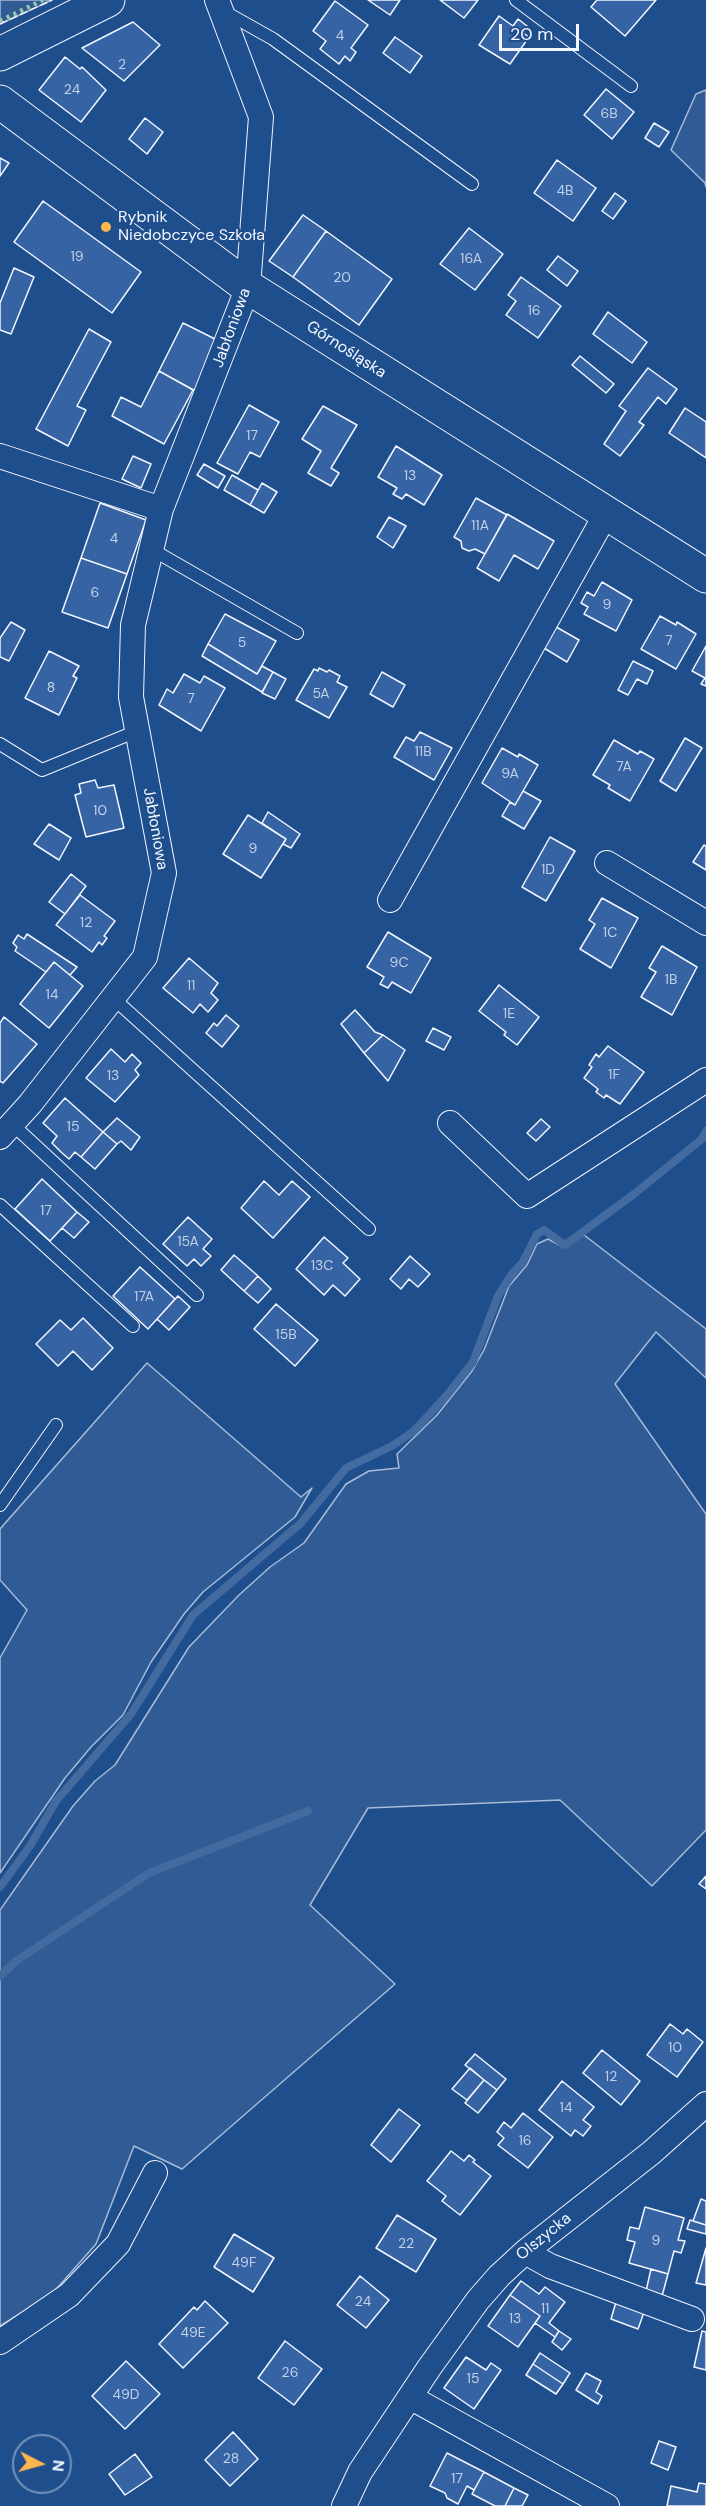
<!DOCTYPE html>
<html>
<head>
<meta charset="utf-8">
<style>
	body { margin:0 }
	#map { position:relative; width:706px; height:2506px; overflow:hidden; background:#1f4e8c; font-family:"DM Sans",sans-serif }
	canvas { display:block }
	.north { position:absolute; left:12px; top:2434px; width:60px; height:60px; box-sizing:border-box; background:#1f4e8c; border:2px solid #7391ba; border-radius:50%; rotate:96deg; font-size:16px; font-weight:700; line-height:24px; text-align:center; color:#f2f6ff }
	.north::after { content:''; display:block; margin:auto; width:21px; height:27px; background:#ffb74d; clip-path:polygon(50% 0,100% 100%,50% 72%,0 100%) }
	.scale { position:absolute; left:499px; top:24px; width:80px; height:27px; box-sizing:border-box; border:3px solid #f2f6ff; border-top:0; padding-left:8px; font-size:18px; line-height:21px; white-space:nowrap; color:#f2f6ff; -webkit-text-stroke:4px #1f4e8c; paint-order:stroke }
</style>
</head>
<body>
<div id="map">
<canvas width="706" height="2506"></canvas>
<div class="north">N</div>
<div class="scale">20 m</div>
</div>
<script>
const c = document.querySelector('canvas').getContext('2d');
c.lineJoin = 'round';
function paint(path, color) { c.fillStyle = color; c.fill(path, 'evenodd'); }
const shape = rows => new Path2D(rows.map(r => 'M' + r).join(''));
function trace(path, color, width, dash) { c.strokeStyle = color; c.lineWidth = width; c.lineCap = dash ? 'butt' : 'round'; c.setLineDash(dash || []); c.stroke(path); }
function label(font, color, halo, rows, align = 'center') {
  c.font = font + ' "DM Sans",sans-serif'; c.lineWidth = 4.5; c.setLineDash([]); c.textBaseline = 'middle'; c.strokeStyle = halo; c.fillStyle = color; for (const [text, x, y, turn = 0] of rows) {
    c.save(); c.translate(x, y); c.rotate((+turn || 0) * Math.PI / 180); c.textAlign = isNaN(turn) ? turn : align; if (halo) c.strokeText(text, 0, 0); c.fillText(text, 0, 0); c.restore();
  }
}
const built = shape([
	[0,0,52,0,0,24,0,0],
	[706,90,706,187,705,183,671,150,696,94,706,90],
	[584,1235,706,1329,706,1378,656,1332,615,1384,706,1514,706,1830,652,1886,560,1800,368,1808,310,1905,395,1984,182,2169,134,2146,96,2244,51,2295,0,2326,0,1910,73,1806,95,1781,115,1765,189,1647,239,1595,270,1567,304,1543,346,1484,369,1471,399,1468,397,1454,437,1415,472,1371,484,1350,509,1286,527,1265,537,1244,548,1239,565,1248,584,1235],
	[147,1363,301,1497,312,1488,295,1517,203,1592,184,1614,151,1662,123,1715,91,1747,65,1778,0,1873,0,1658,27,1610,0,1580,0,1529,147,1363]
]);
paint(built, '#305b95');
trace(built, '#a8bbd7', 1.5);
trace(shape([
	[0,1887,30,1846,56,1801,131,1714,193,1615,301,1523,346,1468,392,1446,414,1431,448,1394,473,1362,498,1296,512,1274,523,1262,537,1234,544,1230,565,1245,634,1194,702,1139,706,1131],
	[0,1976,16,1961,149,1873,308,1811]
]), '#446ba0', 8);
const building = shape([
	[368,0,400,0,390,15,368,0],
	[440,0,478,0,464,18,440,0],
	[597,0,656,0,625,36,591,7,597,0],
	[335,1,368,25,351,48,356,52,350,61,345,56,339,64,320,49,326,41,313,31,335,1],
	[499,16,513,26,518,19,527,26,522,32,529,37,510,64,479,45,499,16],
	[133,22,160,45,124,81,82,48,133,22],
	[395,37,422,56,410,73,383,53,395,37],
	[65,57,80,69,82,67,106,90,81,122,39,90,65,57],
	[606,89,634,112,612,139,584,115,606,89],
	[145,118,163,132,147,154,129,139,145,118],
	[654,123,669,132,659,147,645,138,654,123],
	[0,158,9,163,0,176,0,158],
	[557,160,596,188,573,221,534,193,557,160],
	[615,193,626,201,613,219,602,211,615,193],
	[43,201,141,272,112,313,14,242,43,201],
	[303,215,326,231,293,277,269,261,303,215],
	[469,228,503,254,475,290,440,264,469,228],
	[326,231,392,279,359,325,293,277,326,231],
	[558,256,578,271,567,286,547,270,558,256],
	[14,268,34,277,11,334,0,330,0,303,14,268],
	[521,277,561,306,538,338,506,315,516,301,508,295,521,277],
	[608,312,647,342,632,363,593,334,608,312],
	[183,323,221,342,199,393,159,371,183,323],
	[89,329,111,342,77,406,86,410,68,446,36,429,89,329],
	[580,356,614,384,606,393,572,365,580,356],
	[648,368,677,389,666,404,658,397,639,422,644,425,620,456,604,444,626,411,619,406,648,368],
	[159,371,193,390,164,444,112,416,121,397,141,407,159,371],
	[249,405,279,422,260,457,250,452,238,474,217,463,249,405],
	[323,406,357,425,331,468,339,473,331,486,308,473,321,451,302,439,323,406],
	[685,408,706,422,706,458,669,433,685,408],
	[396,446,442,475,424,505,406,494,402,499,393,494,397,488,378,477,396,446],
	[133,456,151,464,141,488,122,479,133,456],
	[204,464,225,476,218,488,197,475,204,464],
	[232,475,258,490,250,505,224,490,232,475],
	[262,483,277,492,264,513,250,505,262,483],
	[476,498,507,515,485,554,475,549,469,551,462,548,461,541,454,537,476,498],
	[100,503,146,520,127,574,81,558,100,503],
	[507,514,554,541,538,569,514,555,499,581,477,568,507,514],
	[389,517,406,526,393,548,377,537,389,517],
	[81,558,127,574,108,628,62,612,81,558],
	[602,582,632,600,616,631,584,614,588,607,581,603,587,592,594,596,602,582],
	[225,614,276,641,257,674,208,644,225,614],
	[660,616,676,625,677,622,696,634,676,669,641,649,660,616],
	[11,622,25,630,9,661,0,657,0,638,11,622],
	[551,624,579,640,567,662,539,645,551,624],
	[208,644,257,674,262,666,273,672,262,692,202,656,208,644],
	[706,646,706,686,701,684,705,678,692,671,706,646],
	[49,651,79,666,73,676,77,678,59,715,25,698,49,651],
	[633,661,653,671,647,684,637,679,628,695,618,690,633,661],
	[319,668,327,672,329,670,340,676,337,682,347,687,329,718,296,700,314,669,318,671,319,668],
	[273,672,286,679,275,699,262,693,273,672],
	[382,672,405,685,393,707,370,694,382,672],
	[184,674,200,683,204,676,225,688,201,731,159,705,167,689,173,693,184,674],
	[420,732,452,748,434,780,394,757,406,737,414,741,420,732],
	[685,738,702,748,676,791,660,781,685,738],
	[614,740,638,754,640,751,654,759,630,801,608,788,610,785,593,775,614,740],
	[502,748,518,757,519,754,538,765,515,805,482,783,502,748],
	[95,780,98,788,114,785,124,828,86,837,75,795,81,793,79,784,95,780],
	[523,791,541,801,524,829,502,816,510,802,515,805,523,791],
	[268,812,300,834,291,848,283,844,286,839,262,823,268,812],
	[248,815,286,839,261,878,223,854,248,815],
	[49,824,71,838,59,860,34,844,49,824],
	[550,837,575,851,546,901,522,887,550,837],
	[704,845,706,846,706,870,693,862,704,845],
	[71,874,86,886,65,914,49,902,71,874],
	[80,895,115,921,104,936,107,938,102,945,99,942,92,952,56,925,80,895],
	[602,898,638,918,611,968,580,949,595,924,589,920,602,898],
	[388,932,431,958,411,993,392,982,388,988,380,984,384,977,367,967,388,932],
	[27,934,77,967,70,975,54,962,46,972,15,951,17,947,13,943,18,935,24,939,27,934],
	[662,946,697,967,672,1015,641,997,656,972,649,968,662,946],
	[189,958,218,983,211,993,218,1000,208,1012,200,1004,193,1013,163,988,189,958],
	[54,962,83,986,49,1028,20,1004,54,962],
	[499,985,539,1017,517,1045,504,1035,506,1032,479,1011,499,985],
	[355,1010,375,1032,383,1035,364,1053,341,1024,355,1010],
	[226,1015,239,1026,222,1047,206,1033,214,1023,217,1026,226,1015],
	[4,1017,37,1044,3,1083,0,1081,0,1023,4,1017],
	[433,1028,451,1037,444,1050,426,1041,433,1028],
	[383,1035,405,1050,388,1081,364,1053,383,1035],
	[608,1046,644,1072,620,1104,606,1095,604,1098,596,1092,598,1089,584,1078,592,1067,589,1065,596,1054,599,1057,608,1046],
	[111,1049,125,1062,132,1054,141,1063,135,1070,139,1075,115,1102,86,1078,111,1049],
	[65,1098,103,1132,81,1157,75,1152,69,1159,61,1152,52,1143,57,1136,43,1123,65,1098],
	[117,1118,140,1137,131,1150,121,1141,117,1144,103,1132,117,1118],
	[541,1119,550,1127,536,1141,527,1133,541,1119],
	[103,1132,117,1144,95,1169,81,1157,103,1132],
	[42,1179,77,1212,50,1241,15,1209,42,1179],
	[264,1181,279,1195,292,1181,310,1197,273,1238,241,1208,264,1181],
	[77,1212,89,1222,74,1238,62,1228,77,1212],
	[188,1217,212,1239,203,1249,211,1256,201,1266,194,1259,187,1266,163,1244,188,1217],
	[324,1237,348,1258,343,1263,360,1279,345,1296,333,1285,324,1295,296,1269,324,1237],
	[234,1255,258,1276,244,1291,221,1270,234,1255],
	[410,1256,430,1274,418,1287,409,1279,401,1289,390,1279,410,1256],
	[140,1267,175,1299,148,1329,113,1296,140,1267],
	[258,1276,271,1289,258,1303,244,1291,258,1276],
	[178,1296,190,1307,169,1330,157,1319,178,1296],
	[276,1304,318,1340,295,1366,254,1329,276,1304],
	[83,1318,113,1348,92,1370,73,1351,58,1366,36,1344,60,1320,71,1330,83,1318],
	[706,1876,706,1889,699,1884,706,1876],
	[670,2024,683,2034,687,2029,703,2042,677,2077,647,2055,670,2024],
	[602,2050,640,2081,621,2105,583,2073,602,2050],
	[475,2054,506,2079,497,2090,465,2065,475,2054],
	[470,2068,484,2080,467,2100,452,2089,470,2068],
	[484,2080,497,2090,478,2113,465,2103,484,2080],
	[562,2081,594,2107,583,2120,591,2126,583,2136,575,2130,571,2136,539,2110,562,2081],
	[399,2109,420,2125,391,2162,371,2145,399,2109],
	[523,2113,553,2137,528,2168,498,2145,504,2138,497,2132,504,2122,511,2128,523,2113],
	[451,2151,464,2161,469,2155,475,2160,473,2162,491,2176,460,2215,442,2201,446,2196,427,2181,451,2151],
	[701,2199,706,2201,706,2225,693,2221,701,2199],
	[645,2207,684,2218,678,2240,685,2241,681,2253,674,2251,668,2274,629,2263,635,2242,627,2240,630,2227,639,2229,645,2207],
	[397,2215,436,2239,416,2272,376,2248,397,2215],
	[690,2220,706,2225,706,2234,687,2229,690,2220],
	[234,2234,274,2258,253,2292,214,2267,234,2234],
	[706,2248,706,2285,696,2283,706,2248],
	[651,2269,668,2274,662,2296,646,2291,651,2269],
	[360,2276,389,2300,366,2328,337,2305,360,2276],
	[521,2281,539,2294,545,2287,565,2302,549,2323,559,2331,555,2337,535,2323,540,2316,510,2295,521,2281],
	[510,2295,540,2316,518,2347,488,2326,510,2295],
	[205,2301,228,2323,183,2368,159,2344,194,2307,197,2310,205,2301],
	[616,2302,644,2312,638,2329,611,2319,616,2302],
	[559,2331,571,2339,562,2350,552,2342,559,2331],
	[702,2331,706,2332,706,2370,694,2367,702,2331],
	[285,2341,322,2369,294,2405,258,2378,285,2341],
	[540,2353,570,2373,563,2384,533,2364,540,2353],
	[466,2357,486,2370,491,2363,501,2370,474,2409,444,2388,466,2357],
	[126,2361,160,2394,125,2429,92,2396,126,2361],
	[533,2364,563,2384,556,2394,526,2375,533,2364],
	[586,2373,601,2381,596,2392,602,2396,598,2404,576,2390,586,2373],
	[233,2432,258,2459,230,2486,205,2460,233,2432],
	[659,2441,676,2447,668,2470,651,2463,659,2441],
	[447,2453,484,2472,474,2490,467,2486,458,2504,447,2498,445,2493,430,2486,447,2453],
	[135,2454,152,2477,125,2495,109,2474,135,2454],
	[484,2472,514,2488,505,2506,495,2506,472,2494,484,2472],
	[699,2483,706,2484,706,2506,667,2506,671,2486,697,2492,699,2483],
	[514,2488,528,2495,522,2506,505,2506,514,2488]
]);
paint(building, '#3563a3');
trace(building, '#f2f6ff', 1.5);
const lane = shape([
	[516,0,631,86],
	[225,12,273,39,472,184],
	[151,549,297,633],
	[0,744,42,770,137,731],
	[113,998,369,1229],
	[12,1124,197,1295],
	[0,1205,133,1326],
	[0,1505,56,1425]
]);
const street = shape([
	[0,456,161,509],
	[607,863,706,923],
	[390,900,606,514],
	[450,1123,527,1196,706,1080],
	[0,1137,30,1104,145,957,164,873,131,697,133,625,161,509,248,287,261,117,217,0],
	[525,2252,550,2266,692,2319],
	[0,2342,69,2295,118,2244,155,2173],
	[410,2397,607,2506],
	[344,2506,360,2472,429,2368,478,2300,499,2276,525,2252,651,2153,706,2104]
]);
const secondary = shape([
	[0,54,108,0],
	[0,102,248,287,706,576]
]);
trace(lane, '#f2f6ff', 14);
trace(street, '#f2f6ff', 26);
trace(secondary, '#f2f6ff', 35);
trace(lane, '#1f4e8c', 12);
trace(street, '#1f4e8c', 24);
trace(secondary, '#1f4e8c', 33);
trace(shape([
	[0,21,43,0]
]), '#97c8a6', 4.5, [3, 4.5]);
trace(shape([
	[0,24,52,0]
]), '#f2f6ff', 1.5, [8, 3]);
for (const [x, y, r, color] of [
	[106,227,6,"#ffb74d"]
]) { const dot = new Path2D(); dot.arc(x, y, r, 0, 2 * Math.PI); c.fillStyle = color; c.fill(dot); trace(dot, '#1f4e8c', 2); }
label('14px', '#c3d1e8', null, [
	["4",340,36],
	["2",122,65],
	["24",72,90],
	["6B",609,114],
	["4B",565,191],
	["19",77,257],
	["16A",471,259],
	["20",342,278],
	["16",534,311],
	["17",252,436],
	["13",410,476],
	["11A",480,526],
	["4",114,539],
	["6",95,593],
	["9",607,605],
	["7",669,641],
	["5",242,643],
	["8",51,688],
	["5A",321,694],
	["7",191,699],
	["11B",423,752],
	["7A",624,767],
	["9A",510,774],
	["10",100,811],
	["9",253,849],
	["1D",548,870],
	["12",86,923],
	["1C",610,933],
	["9C",399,963],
	["1B",671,980],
	["11",191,986],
	["14",52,995],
	["1E",509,1014],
	["1F",614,1075],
	["13",113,1076],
	["15",73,1127],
	["17",46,1211],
	["15A",188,1242],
	["13C",322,1266],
	["17A",144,1297],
	["15B",286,1335],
	["10",675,2048],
	["12",611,2077],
	["14",566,2108],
	["16",525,2141],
	["9",656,2241],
	["22",406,2244],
	["49F",244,2263],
	["24",363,2302],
	["11",545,2309],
	["13",515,2319],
	["49E",193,2333],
	["26",290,2373],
	["15",473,2379],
	["49D",126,2395],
	["28",231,2459],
	["17",457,2479]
]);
label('16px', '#f2f6ff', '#1f4e8c', [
	["Rybnik",118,218],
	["Niedobczyce Szkoła",118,236]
], 'left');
label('16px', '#f2f6ff', '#1f4e8c', [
	["Jabłoniowa",232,328,-70],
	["Górnośląska",346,350,33],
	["Jabłoniowa",155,829,80],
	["Olszycka",544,2237,-39]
]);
</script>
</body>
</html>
